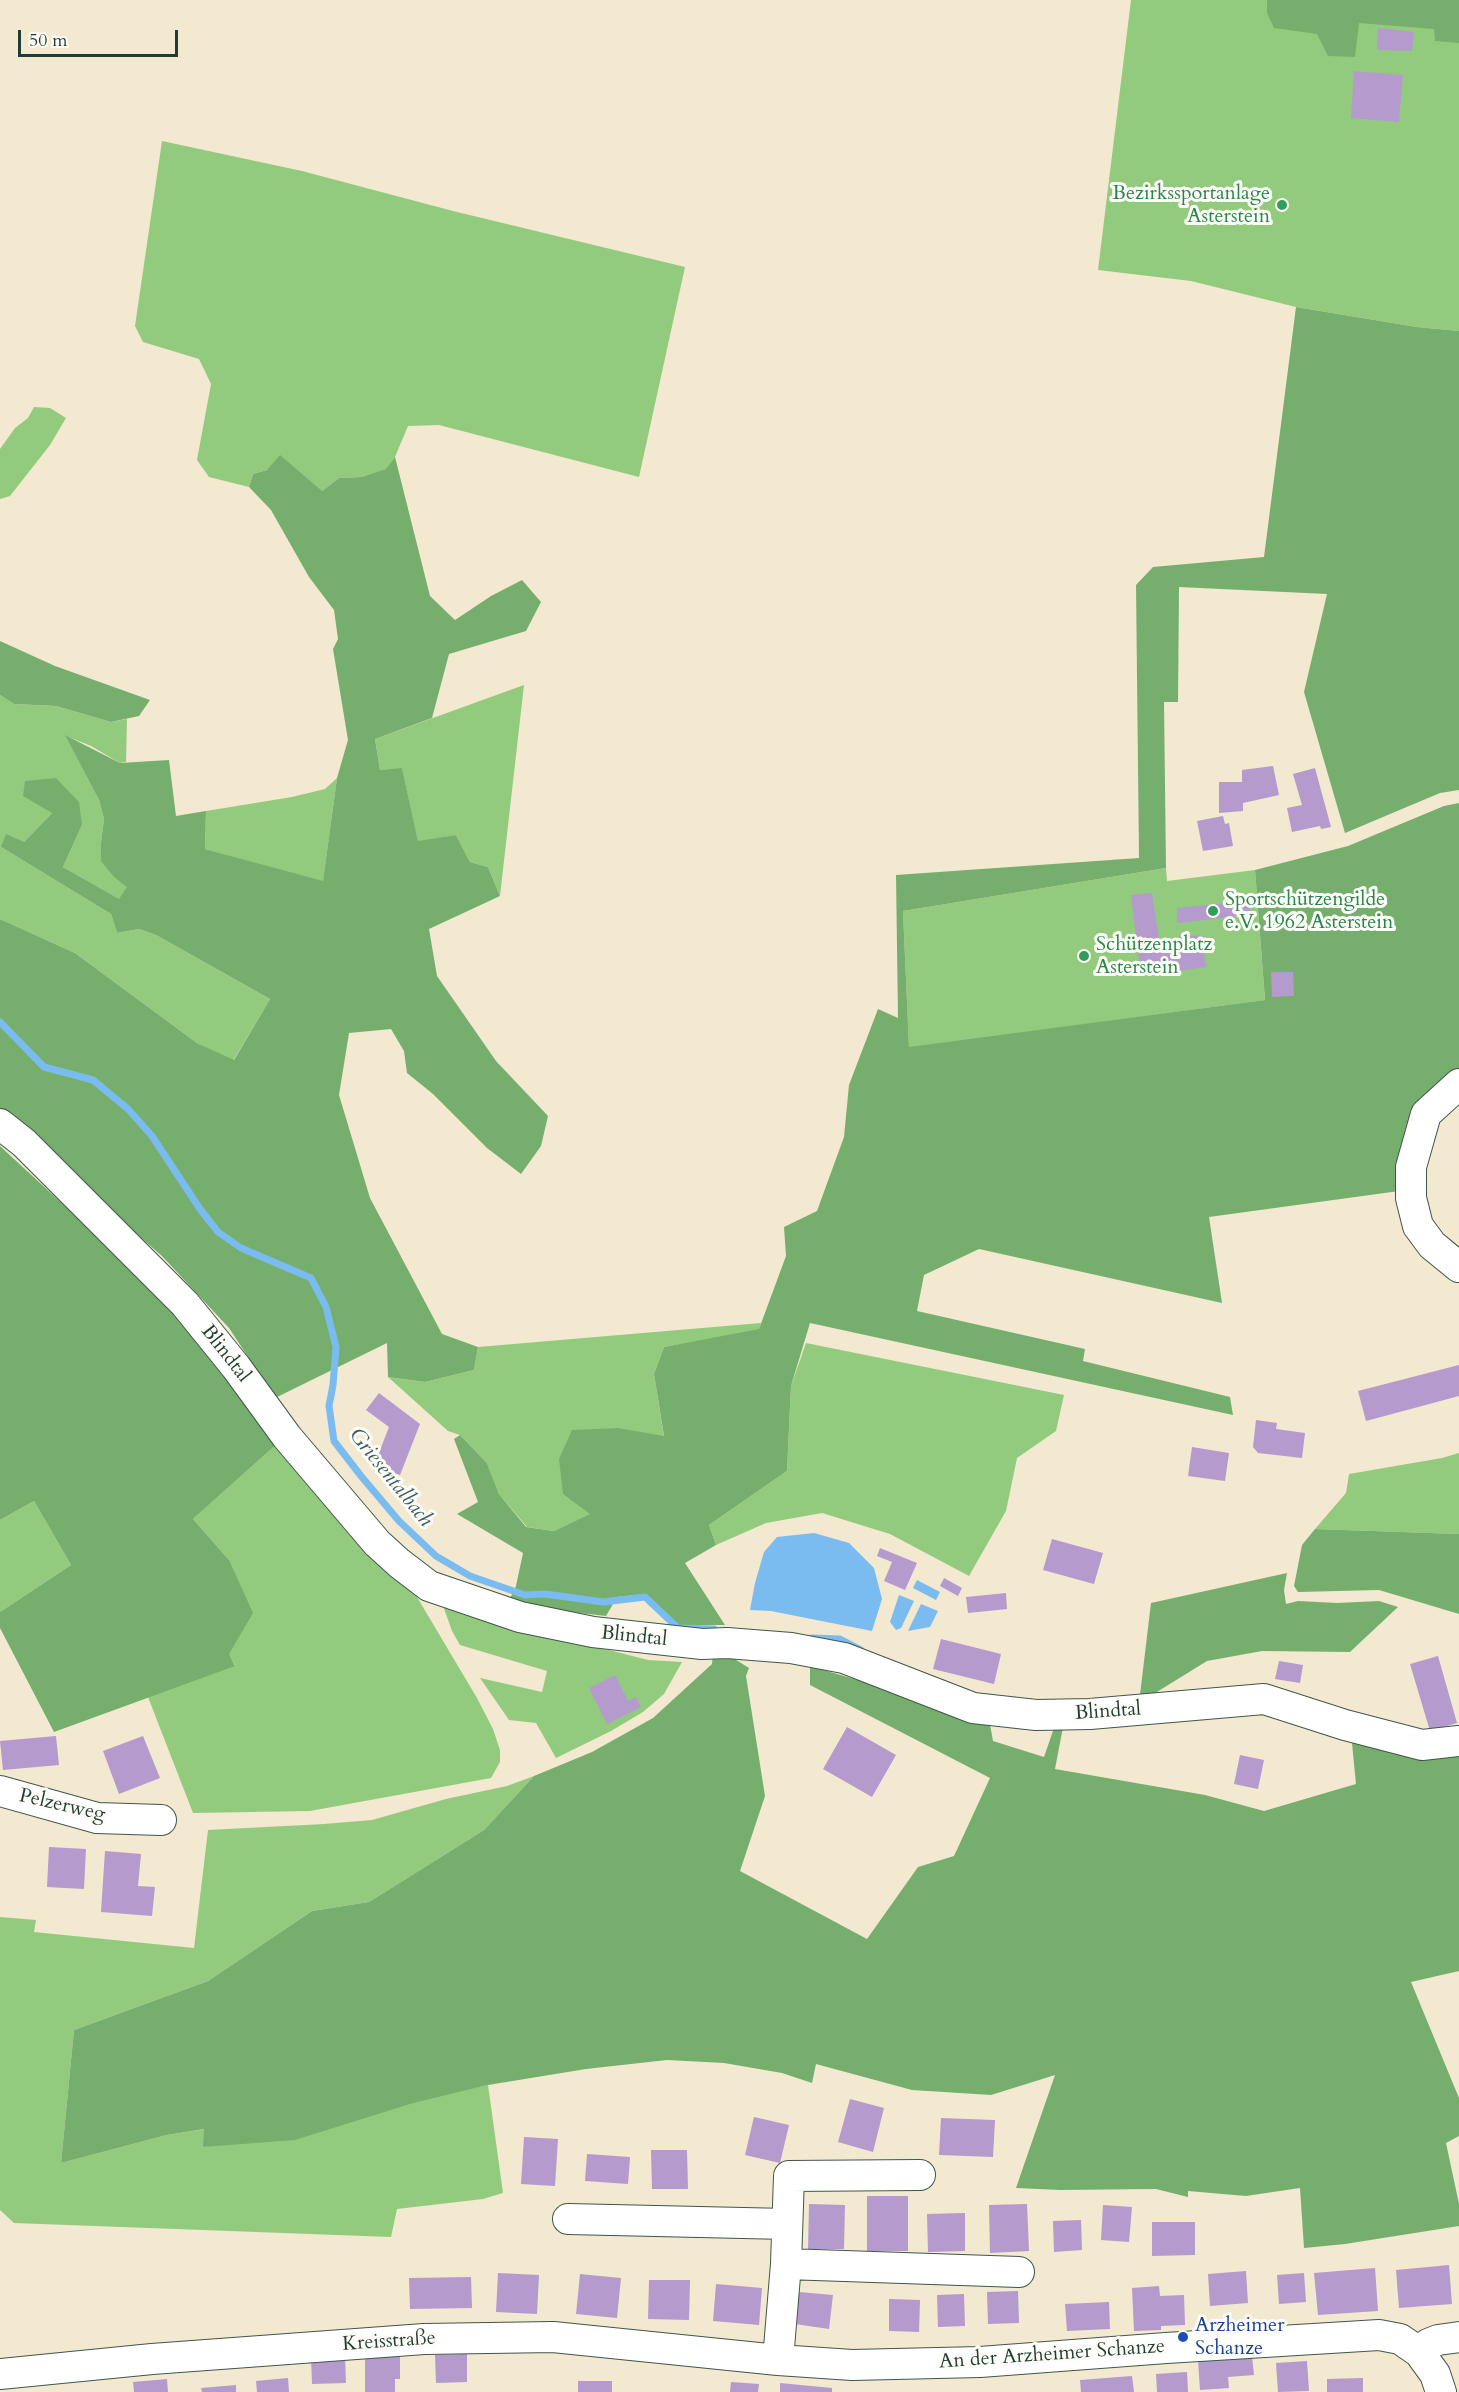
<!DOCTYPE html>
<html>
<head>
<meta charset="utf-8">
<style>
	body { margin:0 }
	#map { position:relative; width:1459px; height:2392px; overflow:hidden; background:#f3e8d0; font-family:Cardo,serif }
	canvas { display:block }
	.scale { position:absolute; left:18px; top:30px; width:160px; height:27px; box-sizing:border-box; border:3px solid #1f3d34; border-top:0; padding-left:8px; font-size:18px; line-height:21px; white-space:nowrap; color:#1f3d34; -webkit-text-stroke:4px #fdfcf7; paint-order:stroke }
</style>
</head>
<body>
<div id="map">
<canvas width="1459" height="2392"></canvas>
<div class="scale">50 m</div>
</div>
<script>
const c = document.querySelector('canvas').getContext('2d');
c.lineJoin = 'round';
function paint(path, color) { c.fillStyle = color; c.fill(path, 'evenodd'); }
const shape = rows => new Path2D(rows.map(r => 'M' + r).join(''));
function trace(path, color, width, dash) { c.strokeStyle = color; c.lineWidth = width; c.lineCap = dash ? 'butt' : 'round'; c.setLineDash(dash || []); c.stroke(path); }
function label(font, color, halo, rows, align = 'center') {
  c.font = font + ' Cardo,serif'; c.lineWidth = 6; c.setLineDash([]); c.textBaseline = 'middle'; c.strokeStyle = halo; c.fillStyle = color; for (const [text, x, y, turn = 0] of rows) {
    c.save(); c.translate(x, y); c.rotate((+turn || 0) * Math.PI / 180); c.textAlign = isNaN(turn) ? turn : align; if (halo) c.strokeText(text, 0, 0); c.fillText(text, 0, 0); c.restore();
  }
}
paint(shape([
	[1131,0,1459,0,1459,331,1417,327,1296,307,1191,281,1098,270],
	[162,141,302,171,453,211,685,267,639,477,439,425,408,426,395,457,387,469,361,477,339,478,322,491,267,470,253,474,249,487,209,477,197,460,211,384,199,359,143,342,135,326],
	[34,407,50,408,66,418,50,445,10,496,0,499,0,449,15,428,28,418],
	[524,685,500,896,488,867,470,862,456,835,418,842,402,769,380,770,375,739],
	[0,695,14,704,56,706,111,722,127,719,126,762,120,763,91,746,66,736,99,800,104,819,101,843,115,878,128,886,120,900,63,867,82,825,52,813,24,842,1,847,111,914,117,933,139,929,156,935,270,999,233,1061,197,1043,75,953,0,919],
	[337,778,323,882,205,849,206,811,292,797,325,789],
	[1166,868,1167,881,1255,870,1265,1000,909,1048,903,911],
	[761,1323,759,1330,664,1347,654,1374,664,1437,619,1428,591,1514,554,1531,527,1527,499,1494,487,1463,460,1435,448,1431,388,1377,425,1382,474,1370,478,1347],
	[806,1343,1064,1395,1056,1431,1017,1458,1006,1511,969,1576,890,1534,822,1513,766,1523,716,1545,709,1525,787,1471,791,1386],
	[278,1443,414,1592,477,1698,493,1729,500,1750,500,1762,491,1778,310,1811,193,1813,148,1697,235,1665,229,1655,229,1560,193,1519],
	[1459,1453,1459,1534,1315,1529,1346,1493,1349,1474,1442,1458],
	[34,1501,71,1565,0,1612,0,1520],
	[441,1600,554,1636,648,1660,682,1662,664,1694,643,1712,611,1731,556,1758,536,1723,509,1720,480,1678,542,1692,547,1671,460,1645,452,1631],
	[534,1776,484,1830,369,1902,312,1911,208,1981,74,2030,61,2163,167,2135,205,2129,204,2147,488,2085,503,2193,483,2199,397,2209,391,2237,14,2223,0,2210,0,1917,36,1920,34,1932,194,1948,208,1830,324,1824,372,1820,446,1799,507,1786]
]), '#93cb7e');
paint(shape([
	[1267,0,1459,0,1459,43,1435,41,1434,29,1359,23,1355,57,1328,56,1317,34,1274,28,1267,13],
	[1296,307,1417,327,1459,331,1459,790,1440,793,1345,833,1304,692,1327,594,1179,587,1178,702,1164,702,1166,868,903,911,909,1047,1265,1000,1255,870,1348,846,1444,806,1459,803,1459,1075,1399,1191,1209,1217,1222,1303,979,1249,924,1275,917,1311,1085,1349,1083,1361,1230,1397,1233,1415,810,1323,791,1386,787,1471,709,1525,716,1545,685,1563,725,1625,678,1625,646,1594,617,1597,606,1616,507,1605,516,1586,523,1553,457,1514,478,1502,454,1439,460,1435,487,1463,499,1494,526,1527,554,1531,590,1514,563,1494,559,1459,572,1430,619,1428,664,1436,654,1374,664,1347,759,1329,786,1256,784,1227,817,1211,844,1137,849,1085,878,1009,898,1018,896,875,1139,858,1136,585,1153,567,1264,557],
	[280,455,322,491,339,478,361,477,386,469,395,457,430,596,455,620,491,596,522,580,541,602,526,631,449,654,432,718,375,739,380,770,402,768,418,841,456,835,470,862,488,867,500,896,429,929,437,976,496,1061,548,1116,541,1146,521,1174,487,1148,433,1094,407,1073,404,1051,391,1029,349,1033,339,1095,370,1198,442,1334,478,1347,474,1370,425,1382,388,1377,387,1343,275,1398,229,1328,162,1256,0,1115,0,919,75,953,197,1043,234,1060,270,999,156,935,139,929,117,933,111,914,1,847,6,834,24,842,52,813,23,796,25,781,56,778,79,802,82,825,63,867,119,899,127,887,115,878,101,861,101,843,104,819,99,800,65,735,120,763,169,760,176,816,206,811,205,849,323,881,337,778,348,740,333,649,338,639,334,610,309,577,271,510,249,487,253,474,267,470],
	[0,641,55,666,150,700,139,716,111,722,56,706,14,704,0,695],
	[0,1146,172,1305,278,1443,193,1519,229,1560,253,1613,229,1654,235,1666,54,1732,0,1628,0,1612,71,1565,34,1501,0,1520],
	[1315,1529,1459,1534,1459,1614,1379,1590,1298,1592,1294,1586,1302,1545],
	[1287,1573,1284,1590,1286,1604,1298,1601,1337,1603,1379,1601,1398,1607,1350,1652,1262,1651,1207,1661,1139,1703,1151,1603],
	[713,1652,725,1653,749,1668,746,1676,765,1796,740,1871,867,1939,918,1867,954,1856,990,1778,810,1685,810,1666,989,1719,993,1741,1044,1757,1055,1725,1064,1722,1055,1769,1205,1795,1264,1811,1356,1784,1351,1733,1459,1747,1459,1971,1411,1982,1459,2098,1459,2136,1446,2143,1459,2204,1459,2226,1345,2244,1304,2248,1300,2188,1246,2196,1188,2191,1188,2197,1156,2189,1060,2190,1016,2188,1055,2075,991,2095,912,2090,816,2064,812,2083,782,2073,724,2063,667,2060,586,2069,488,2085,413,2103,295,2140,203,2147,204,2129,167,2135,61,2163,74,2030,208,1981,312,1911,369,1902,484,1830,534,1776,592,1752,653,1718,712,1664]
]), '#76af6d');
paint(shape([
	[814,1533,849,1543,874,1568,882,1599,872,1631,771,1611,750,1610,755,1583,764,1552,777,1537],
	[917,1580,940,1592,936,1600,913,1588],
	[899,1595,914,1601,901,1628,896,1630,890,1622],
	[921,1604,938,1611,930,1627,908,1631]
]), '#7abcef');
trace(shape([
	[0,1022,44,1067,93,1080,128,1109,152,1136,200,1209,218,1232,241,1248,311,1278,326,1307,336,1347,333,1385,329,1406,334,1441,361,1476,399,1521,436,1556,470,1576,525,1595,545,1594,603,1602,645,1597,678,1628,714,1629],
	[812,1638,840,1639,861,1650]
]), '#7abcef', 7);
paint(shape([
	[1378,28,1414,32,1412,51,1377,50],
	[1354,71,1403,75,1399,122,1351,118],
	[1273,766,1279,795,1243,803,1243,811,1219,813,1219,782,1242,782,1242,770],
	[1315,768,1331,827,1321,829,1320,826,1292,832,1287,808,1302,805,1293,774],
	[1223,816,1225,824,1229,823,1233,846,1203,851,1197,821],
	[1152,893,1159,940,1201,935,1206,967,1141,976,1131,895],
	[1249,901,1250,915,1177,923,1177,908],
	[1271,972,1293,972,1294,996,1272,997],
	[1459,1365,1459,1396,1366,1421,1358,1391],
	[379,1393,420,1424,400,1475,374,1466,389,1427,366,1410],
	[1256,1420,1277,1423,1276,1429,1305,1433,1302,1458,1258,1453,1253,1447],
	[1192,1447,1229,1453,1225,1481,1188,1476],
	[1052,1539,1103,1553,1094,1584,1043,1570],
	[880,1548,917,1563,905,1590,884,1581,892,1562,877,1556],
	[944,1578,962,1588,958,1596,940,1586],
	[1006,1593,1007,1609,968,1613,966,1597],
	[941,1639,1001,1654,994,1684,933,1669],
	[1438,1656,1457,1723,1430,1731,1410,1664],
	[1279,1661,1303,1665,1300,1683,1275,1679],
	[615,1675,628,1701,636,1697,641,1707,607,1724,589,1688],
	[847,1727,896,1755,872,1797,823,1769],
	[56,1736,59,1765,3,1770,0,1741],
	[143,1736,160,1778,119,1794,103,1751],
	[1240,1755,1264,1760,1258,1789,1234,1784],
	[49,1847,86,1849,84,1889,47,1887],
	[105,1851,141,1854,138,1886,155,1887,152,1916,101,1912],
	[850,2099,884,2108,873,2152,838,2142],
	[754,2117,789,2125,780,2163,745,2155],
	[941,2118,995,2120,993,2157,939,2155],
	[524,2137,558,2139,555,2186,521,2184],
	[651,2150,687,2150,688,2189,652,2189],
	[587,2154,630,2157,628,2184,585,2181],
	[867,2196,908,2196,908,2251,867,2251],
	[809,2204,845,2205,844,2249,808,2249],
	[1027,2204,1029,2251,990,2253,989,2205],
	[1103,2205,1132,2207,1129,2242,1101,2240],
	[965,2213,965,2251,928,2252,927,2214],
	[1081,2220,1082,2250,1054,2252,1053,2221],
	[1152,2222,1195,2222,1195,2255,1152,2256],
	[1449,2265,1452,2304,1399,2308,1396,2270],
	[1375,2268,1378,2311,1318,2315,1314,2273],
	[1246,2271,1248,2303,1210,2306,1208,2274],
	[498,2273,539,2275,537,2314,496,2312],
	[1304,2273,1306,2302,1279,2304,1277,2275],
	[580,2274,621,2278,617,2318,576,2314],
	[471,2277,472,2308,410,2309,409,2278],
	[649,2280,690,2280,689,2320,648,2319],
	[716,2284,762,2288,759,2325,713,2321],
	[1159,2286,1160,2296,1184,2295,1185,2325,1161,2326,1161,2330,1134,2331,1132,2288],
	[1018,2291,1019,2323,988,2324,987,2292],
	[799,2292,833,2295,829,2329,795,2324],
	[964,2294,965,2326,938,2327,937,2295],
	[889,2299,920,2300,919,2332,889,2331],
	[1109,2302,1110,2329,1067,2331,1065,2304],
	[400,2352,400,2379,395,2379,395,2392,365,2392,365,2353],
	[467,2354,467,2382,436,2383,435,2355],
	[1252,2356,1254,2375,1228,2377,1229,2388,1200,2390,1198,2360],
	[345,2357,346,2383,312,2384,311,2358],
	[1307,2361,1309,2391,1278,2392,1276,2363],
	[1187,2372,1188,2392,1157,2392,1156,2374],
	[1132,2376,1134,2392,1081,2392,1080,2380],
	[288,2378,289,2392,257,2392,256,2381],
	[1363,2378,1363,2392,1327,2392,1327,2379],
	[167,2379,168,2392,134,2392,133,2382],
	[578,2381,612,2381,612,2392,578,2392],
	[731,2382,759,2384,758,2392,730,2392],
	[780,2383,832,2388,832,2392,780,2392],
	[236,2385,236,2392,202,2392,201,2388]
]), '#b49acd');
const minor = shape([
	[1459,1084,1426,1114,1411,1167,1411,1198,1418,1226,1432,1245,1459,1267],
	[0,1124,24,1143,185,1304,236,1367,287,1437,377,1543,399,1563,429,1586,520,1617,593,1632,702,1644,727,1643,791,1648,844,1658,973,1708,1036,1715,1090,1714,1264,1699,1345,1725,1422,1745,1459,1741],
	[0,1791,97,1818,161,1820],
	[568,2219,787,2224],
	[786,2264,1019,2272],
	[1419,2352,1428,2344,1438,2340,1459,2337],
	[778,2360,786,2264,789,2176,920,2175],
	[0,2374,152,2359,424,2339,553,2337,778,2360,852,2365,980,2362,1166,2348,1379,2335,1400,2339,1419,2352,1435,2374,1441,2392]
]);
trace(minor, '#3f574b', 32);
trace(minor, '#fff', 30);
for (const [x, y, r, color] of [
	[1282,205,6,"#2e9e5b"],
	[1213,911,6,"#2e9e5b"],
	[1084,956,6,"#2e9e5b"],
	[1183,2337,6,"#1a4fb4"]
]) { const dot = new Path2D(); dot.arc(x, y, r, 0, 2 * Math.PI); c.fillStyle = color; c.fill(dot); trace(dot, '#fdfcf7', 2); }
label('20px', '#27864d', '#fdfcf7', [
	["Bezirkssportanlage",1270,194,"right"],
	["Asterstein",1270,217,"right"],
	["Sportschützengilde",1225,900],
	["e.V. 1962 Asterstein",1225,923],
	["Schützenplatz",1096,945],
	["Asterstein",1096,968]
], 'left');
label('20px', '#1f3d34', '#fdfcf7', [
	["Blindtal",225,1354,52],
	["Blindtal",634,1637,6],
	["Blindtal",1108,1712,-4],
	["Pelzerweg",62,1806,13],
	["Kreisstraße",389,2342,-4],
	["An der Arzheimer Schanze",1052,2355,-4]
]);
label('20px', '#164399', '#fdfcf7', [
	["Arzheimer",1195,2326],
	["Schanze",1195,2349]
], 'left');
label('italic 21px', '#365d63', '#fdfcf7', [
	["Griesentalbach",390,1478,51]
]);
</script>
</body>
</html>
